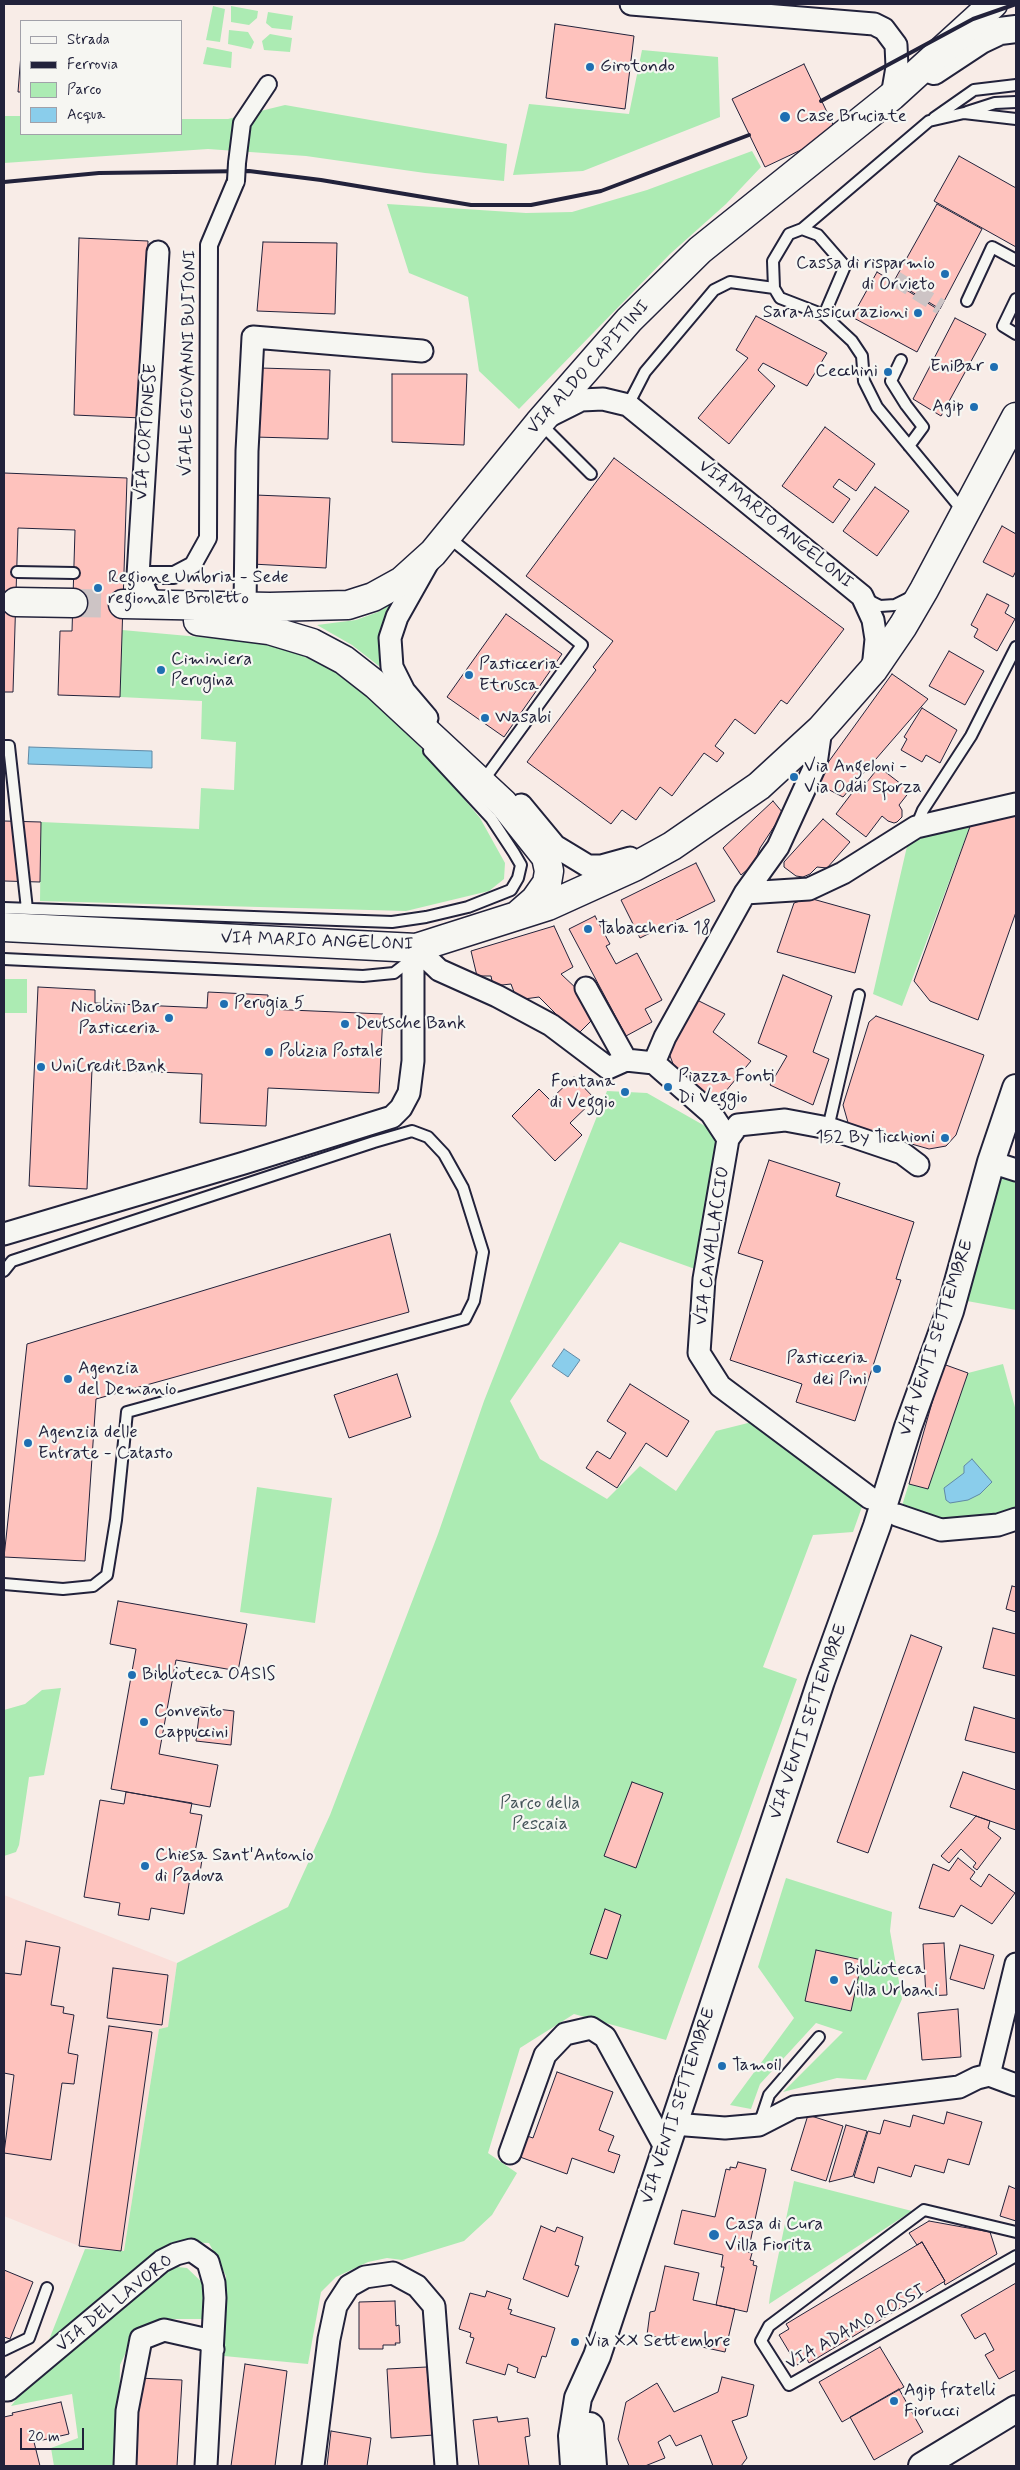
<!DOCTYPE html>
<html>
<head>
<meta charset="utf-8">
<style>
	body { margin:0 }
	#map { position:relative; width:1020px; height:2470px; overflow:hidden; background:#f8ece7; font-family:Mynerve,sans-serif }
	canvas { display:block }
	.frame { position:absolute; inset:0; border:5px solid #22223b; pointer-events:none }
	.legend { position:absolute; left:20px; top:20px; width:162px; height:115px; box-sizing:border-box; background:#f6f6f2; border:1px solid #a1a1a9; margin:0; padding:6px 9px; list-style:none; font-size:15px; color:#22223b }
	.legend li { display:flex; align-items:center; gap:10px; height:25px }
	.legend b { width:25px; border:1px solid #a1a1a9 }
	.scale { position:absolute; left:20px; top:2428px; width:64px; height:22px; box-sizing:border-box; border:2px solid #22223b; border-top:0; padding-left:6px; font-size:15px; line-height:18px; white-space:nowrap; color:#22223b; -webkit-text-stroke:4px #f6f6f2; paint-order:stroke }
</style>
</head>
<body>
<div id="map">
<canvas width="1020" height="2470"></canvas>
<div class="frame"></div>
<ul class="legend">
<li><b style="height:6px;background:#f6f6f2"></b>Strada</li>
<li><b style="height:6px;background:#22223b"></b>Ferrovia</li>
<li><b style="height:14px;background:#acebb3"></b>Parco</li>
<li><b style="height:14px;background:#8acdeb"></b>Acqua</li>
</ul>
<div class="scale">20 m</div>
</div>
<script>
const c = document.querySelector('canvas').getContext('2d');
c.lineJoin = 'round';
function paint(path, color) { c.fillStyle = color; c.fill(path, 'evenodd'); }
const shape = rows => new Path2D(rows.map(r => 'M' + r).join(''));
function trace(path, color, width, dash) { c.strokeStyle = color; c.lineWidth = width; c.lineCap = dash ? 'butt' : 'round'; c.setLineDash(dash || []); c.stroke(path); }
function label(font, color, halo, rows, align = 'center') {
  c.font = font + ' Mynerve,sans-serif'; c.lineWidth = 4.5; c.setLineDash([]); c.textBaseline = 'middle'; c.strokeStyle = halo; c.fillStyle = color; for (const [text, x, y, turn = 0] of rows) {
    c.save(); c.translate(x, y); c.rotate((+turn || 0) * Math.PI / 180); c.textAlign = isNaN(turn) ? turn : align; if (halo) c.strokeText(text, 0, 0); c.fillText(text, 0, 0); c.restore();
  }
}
paint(shape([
	[4,1895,177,1963,168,2028,159,2029,124,2251,79,2246,4,2216]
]), '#fadfda');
paint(shape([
	[213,6,225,9,220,42,206,40],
	[231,6,258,11,257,18,249,25,231,22],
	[268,12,293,16,291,30,272,28,266,23],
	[229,30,248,32,254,42,251,49,228,44],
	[270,34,292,38,290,52,264,50,262,41],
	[207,47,232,52,231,68,203,64],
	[642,50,718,57,720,117,583,171,513,175,529,104,629,114],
	[285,105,507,144,504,181,425,173,306,156,208,149,4,163,4,116,21,116,21,134,181,134,181,119,228,119],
	[752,151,761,167,726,204,670,254,519,409,479,371,468,297,409,273,387,204,526,213,572,212,647,190],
	[392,603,381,638,380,655,384,670,352,645,317,625,356,620,378,612],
	[122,630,255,642,297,653,332,670,366,693,426,753,480,818,505,863,504,879,489,891,406,911,40,901,41,822,199,829,201,788,234,790,236,742,201,739,202,701,120,697],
	[972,821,902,1006,873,994,908,842],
	[4,979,27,979,27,1013,4,1013],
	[607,1091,647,1093,719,1134,695,1269,620,1242,510,1401,540,1459,607,1499,640,1466,676,1491,716,1431,756,1421,864,1501,853,1532,813,1535,763,1667,797,1679,666,2040,574,2014,520,2048,488,2153,517,2173,492,2215,464,2241,402,2260,387,2258,368,2262,336,2277,321,2292,308,2364,224,2356,226,2276,209,2243,174,2242,130,2276,43,2355,85,2249,124,2251,159,2029,168,2027,177,1963,288,1907,330,1815,438,1534,484,1401],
	[998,1172,1016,1177,1016,1310,967,1301],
	[1003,1364,1016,1411,1016,1514,941,1524,901,1509,909,1483,928,1488,968,1373],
	[257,1487,332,1498,315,1623,240,1612],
	[61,1688,44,1775,29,1777,19,1845,16,1852,4,1856,4,1710,25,1704,42,1690],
	[786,1878,892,1912,890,1931,902,1999,866,2080,837,2078,783,2092,843,2032,816,2023,760,2084,751,2109,730,2105,794,2018,758,1967],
	[794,2181,912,2211,769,2304,770,2295],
	[168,2266,187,2268,207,2287,208,2319,174,2319,134,2335,120,2365,118,2466,54,2466,51,2448,78,2438,72,2394,11,2406,34,2377]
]), '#acebb3');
const water = shape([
	[29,747,152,751,152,768,28,764,29,747],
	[564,1349,580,1360,568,1377,552,1366,564,1349],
	[972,1459,992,1482,980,1494,968,1500,950,1503,946,1500,944,1488,964,1473,964,1466,972,1459]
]);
paint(water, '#8acdeb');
trace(water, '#6089a5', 1);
const building = shape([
	[555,24,634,36,625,109,546,98,555,24],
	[21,54,21,92,18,92,21,54],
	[804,64,837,133,765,167,732,99,804,64],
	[959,156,1016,188,1016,247,934,201,959,156],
	[937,204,982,229,940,309,894,281,937,204],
	[79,238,148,241,142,418,74,415,79,238],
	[263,242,337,243,335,314,257,311,263,242],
	[877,272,939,310,917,352,852,317,877,272],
	[756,316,827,353,807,386,763,363,758,370,775,386,729,444,698,418,748,358,736,350,756,316],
	[955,318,986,334,941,416,913,399,955,318],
	[260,368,330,370,328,439,254,437,260,368],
	[392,374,467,374,464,445,392,442,392,374],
	[825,427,875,464,856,491,839,479,833,487,850,499,833,523,782,486,825,427],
	[614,458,844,629,787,704,781,700,755,734,735,719,715,746,724,753,717,762,704,753,672,796,660,787,636,820,622,810,611,824,527,762,596,670,593,667,613,641,526,576,614,458],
	[4,473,127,478,120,697,58,695,60,631,72,631,75,530,18,528,13,692,4,692,4,473],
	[875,487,909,511,877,556,843,531,875,487],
	[255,495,330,498,326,568,252,564,255,495],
	[1002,526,1016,534,1016,571,1013,577,983,562,1002,526],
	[987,594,1009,605,1005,613,1015,619,997,651,974,637,978,629,971,625,987,594],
	[506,614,562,654,504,737,447,697,506,614],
	[949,651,984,671,965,705,929,686,949,651],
	[892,674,928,699,843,797,814,782,892,674],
	[922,708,957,730,940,763,926,755,922,762,901,750,907,739,904,737,922,708],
	[879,767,910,791,899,805,902,810,902,817,897,822,894,823,888,821,882,816,866,837,836,814,855,789,859,792,879,767],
	[773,801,783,813,760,848,754,864,741,875,723,848,773,801],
	[1013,813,1016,815,1016,912,978,1020,930,1001,914,981,972,821,1013,813],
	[823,819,850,842,827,868,817,867,810,874,803,877,796,876,784,867,784,862,823,819],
	[4,821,41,822,40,882,4,881,4,821],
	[696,863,715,901,640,938,621,900,696,863],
	[809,898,870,915,855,973,777,952,794,903,809,898],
	[595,916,610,944,606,946,616,964,637,953,662,1000,645,1009,652,1022,626,1036,569,929,595,916],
	[554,926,573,967,561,974,579,991,591,1021,577,1035,539,997,517,1000,511,984,493,986,491,976,477,976,471,951,554,926],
	[783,975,832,996,813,1052,829,1059,813,1105,770,1085,787,1056,758,1043,783,975],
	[38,987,95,990,95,1003,207,1008,208,992,268,995,267,1009,383,1014,379,1093,268,1088,266,1126,200,1123,202,1074,92,1069,87,1189,29,1186,38,987],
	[695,999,725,1014,713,1032,751,1061,715,1104,675,1069,667,1048,695,999],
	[876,1016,984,1055,956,1135,946,1146,929,1149,849,1126,843,1105,869,1022,876,1016],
	[574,1077,595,1099,570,1123,582,1135,555,1161,512,1116,539,1089,550,1100,574,1077],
	[769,1160,840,1183,836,1196,914,1222,896,1279,901,1280,855,1421,796,1402,802,1384,730,1360,763,1261,738,1253,769,1160],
	[390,1234,409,1312,96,1399,85,1561,4,1557,27,1344,390,1234],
	[943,1364,968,1373,928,1489,909,1484,943,1364],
	[397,1374,411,1417,349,1438,334,1395,397,1374],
	[630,1384,689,1421,667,1457,646,1443,617,1488,586,1468,597,1451,610,1459,626,1433,607,1421,630,1384],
	[1012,1586,1016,1587,1016,1612,1006,1609,1012,1586],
	[118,1601,247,1624,238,1671,176,1660,159,1754,218,1765,210,1807,111,1789,136,1649,110,1644,118,1601],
	[993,1628,1016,1634,1016,1676,983,1668,993,1628],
	[911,1635,942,1647,868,1853,837,1842,911,1635],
	[200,1707,234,1711,231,1745,196,1741,200,1707],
	[974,1707,1016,1719,1016,1753,965,1740,974,1707],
	[963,1772,1016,1790,1016,1830,950,1807,963,1772],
	[632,1782,663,1793,636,1868,604,1856,632,1782],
	[126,1792,192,1803,190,1813,202,1815,195,1852,203,1853,199,1879,190,1878,184,1914,151,1908,149,1920,118,1915,120,1903,84,1897,100,1800,124,1804,126,1792],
	[976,1816,990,1821,988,1828,1001,1838,977,1870,973,1867,976,1863,961,1849,949,1863,941,1856,976,1816],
	[958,1858,975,1872,970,1879,981,1887,989,1874,1015,1893,992,1924,961,1905,954,1917,919,1908,933,1864,949,1871,958,1858],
	[605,1909,621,1915,607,1959,590,1954,605,1909],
	[26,1941,60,1947,51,2005,64,2007,63,2013,74,2015,68,2053,78,2055,74,2084,62,2083,51,2160,4,2153,14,2075,4,2073,4,1973,21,1975,26,1941],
	[944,1943,947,1995,926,1996,923,1944,944,1943],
	[960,1945,994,1955,984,1989,950,1979,960,1945],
	[816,1950,862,1960,851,2011,805,2001,816,1950],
	[113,1968,168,1975,162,2025,107,2018,113,1968],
	[958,2009,961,2057,922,2060,918,2013,958,2009],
	[109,2026,152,2032,121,2251,79,2246,109,2026],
	[557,2072,613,2092,599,2130,614,2136,608,2151,620,2155,614,2173,572,2158,567,2174,520,2157,527,2136,533,2138,557,2072],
	[947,2112,982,2122,969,2165,948,2159,944,2173,915,2165,911,2177,878,2167,874,2183,854,2177,868,2131,880,2134,884,2120,910,2127,913,2115,944,2124,947,2112],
	[808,2115,843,2126,826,2181,791,2170,808,2115],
	[846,2125,867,2131,853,2176,829,2182,846,2125],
	[738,2162,766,2169,748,2252,752,2253,750,2260,754,2261,753,2265,757,2266,747,2312,716,2305,724,2267,721,2267,723,2255,674,2244,682,2210,715,2217,726,2169,730,2170,730,2167,736,2168,738,2162],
	[1009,2186,1016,2189,1016,2221,1000,2216,1009,2186],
	[929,2221,990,2232,997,2254,945,2285,944,2282,945,2281,922,2242,917,2245,909,2233,929,2221],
	[541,2226,555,2232,557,2227,583,2237,575,2265,579,2266,568,2297,523,2279,541,2226],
	[922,2242,945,2281,809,2363,807,2359,797,2365,779,2335,789,2329,786,2324,922,2242],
	[665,2266,699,2273,693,2300,735,2309,725,2352,647,2335,650,2312,655,2311,665,2266],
	[4,2270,33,2282,10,2339,4,2337,4,2270],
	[1016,2283,1016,2370,999,2379,985,2355,994,2350,985,2333,975,2339,961,2315,1016,2283],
	[487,2291,511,2299,508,2309,512,2310,510,2314,555,2328,546,2357,542,2356,535,2378,517,2372,518,2368,508,2364,505,2375,466,2363,474,2338,470,2337,471,2333,459,2329,470,2293,485,2297,487,2291],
	[395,2301,396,2326,399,2325,400,2343,395,2343,396,2345,383,2345,383,2349,359,2349,359,2302,395,2301],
	[880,2347,904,2387,842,2422,819,2382,880,2347],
	[245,2364,287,2371,275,2466,231,2466,245,2364],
	[427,2367,428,2382,430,2381,434,2435,391,2438,387,2369,427,2367],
	[722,2377,754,2385,747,2416,732,2421,747,2458,741,2466,713,2466,701,2435,676,2446,670,2435,658,2442,665,2458,645,2466,629,2466,618,2439,626,2402,657,2383,674,2412,718,2392,722,2377],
	[138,2378,182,2380,177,2466,133,2466,138,2378],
	[899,2389,923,2432,874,2460,850,2417,899,2389],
	[61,2402,69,2434,34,2442,40,2466,4,2466,4,2417,13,2415,12,2413,61,2402],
	[497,2417,498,2422,528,2418,530,2436,525,2437,529,2466,479,2466,473,2420,497,2417],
	[331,2431,371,2438,367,2466,327,2466,331,2431]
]);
paint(building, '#fec2bd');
trace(building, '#22223b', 1);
trace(shape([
	[896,279,941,307]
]), '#cdc4c5', 16, [16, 8]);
trace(shape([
	[73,603,123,604]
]), '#cdc4c5', 28, [28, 14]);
const service = shape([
	[967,112,995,103,1016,102],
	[934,118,974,90,1016,85],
	[802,229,818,235,845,266,824,315],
	[1016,299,1003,326,1016,334],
	[967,301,992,247,1016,260],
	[901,360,891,381,906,405,923,427,909,446],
	[628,405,645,372,714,290,730,282,774,288],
	[540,423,591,474],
	[963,511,877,407,864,381,862,356,852,341,824,315,780,298,774,288,773,261,789,234,802,229,929,121,964,113,1016,119],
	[447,536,582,645,488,774],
	[17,572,74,573],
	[866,599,880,606,895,605,913,596],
	[4,746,9,746,27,909],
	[916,827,923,810,971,736,1016,647],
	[4,908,392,922,426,917,468,907,511,890,518,878,521,865,514,853,491,818,429,751],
	[4,959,363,976,394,973,412,959],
	[828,1128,859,995],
	[4,1271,12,1261,374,1142,412,1131,428,1137,444,1154,463,1188,483,1252,474,1301,465,1319,127,1412,116,1520,107,1575,93,1586,63,1589,4,1584],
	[760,2122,769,2095,819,2037],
	[1016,2232,924,2210,769,2326,761,2341,789,2385,1016,2256],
	[4,2350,29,2338,47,2288]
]);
const pedestrian = shape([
	[237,163,242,123,268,84],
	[138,575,174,575,193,565,208,538,209,245,236,181]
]);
const minor = shape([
	[631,4,874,24,884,29,896,45,897,67,892,96],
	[549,416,581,400,603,399,628,405,862,596,873,620,876,639,873,669],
	[158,605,148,597,138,575,158,252],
	[245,607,247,451,253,337,422,351],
	[427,718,404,691,392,667,390,638,397,617,428,562],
	[521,805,555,846,588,866,601,866,630,858],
	[745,893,809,889,843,873,916,827,1016,804],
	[586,988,626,1060],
	[728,1139,711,1113,654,1063,665,1037,745,893,778,847,816,764,821,729],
	[991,1162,1016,1170],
	[4,1234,244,1163,392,1117,401,1108,409,1093,413,1061,413,958,416,948,439,970,497,996,551,1025,608,1068,626,1060,654,1063],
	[870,1498,720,1386,699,1353,704,1279,728,1139,738,1125,785,1120,828,1128,902,1153,918,1165],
	[897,1515,941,1530,998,1525,1016,1519],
	[989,2075,1016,1964],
	[673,2124,725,2128,759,2125,794,2107,959,2087,977,2078,989,2075,1016,2085],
	[510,2153,545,2055,565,2034,591,2028,605,2037,665,2147],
	[4,2390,8,2390,162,2261,176,2254,191,2250,208,2262,214,2283,215,2298,206,2466],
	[125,2466,127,2411,141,2339,164,2330,208,2340,213,2349],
	[313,2466,329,2339,336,2306,349,2286,365,2277,393,2273,417,2286,434,2306,446,2466]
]);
const tertiary = shape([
	[934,71,981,40,1000,31,1016,29],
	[590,2426,593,2466],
	[574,2466,572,2436,578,2398,597,2356,821,1681,877,1526,908,1427,950,1311,991,1162,1016,1088],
	[922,2466,1016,2409]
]);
const secondary = shape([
	[16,602,73,603],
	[123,604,270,607,348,605,373,597,402,581,433,553,539,423,629,320,700,250,892,96,993,4],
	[198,621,269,630,312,643,344,660,376,685,503,803,546,857,549,871,547,883,535,900,519,914],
	[4,927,416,948,548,906,634,867,672,846,759,786,821,729,873,670,903,626,924,590,1016,417]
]);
trace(service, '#22223b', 14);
trace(pedestrian, '#22223b', 20);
trace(minor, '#22223b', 25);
trace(tertiary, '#22223b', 30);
trace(secondary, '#22223b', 31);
trace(service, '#f6f6f2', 10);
trace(pedestrian, '#f6f6f2', 16);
trace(minor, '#f6f6f2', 21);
trace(tertiary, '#f6f6f2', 26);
trace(secondary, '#f6f6f2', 28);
trace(shape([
	[821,101,973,19,1016,4],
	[4,182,99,173,249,171,321,180,471,205,531,205,601,191,749,135]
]), '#22223b', 4);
const pedestrianBridge = shape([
	[236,181,237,163]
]);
trace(pedestrianBridge, '#22223b', 20, []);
trace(pedestrianBridge, '#f6f6f2', 16);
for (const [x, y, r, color] of [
	[590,67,5,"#1f6fb2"],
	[785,117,6,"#1f6fb2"],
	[945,274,5,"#1f6fb2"],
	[918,313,5,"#1f6fb2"],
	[994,367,5,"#1f6fb2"],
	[888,372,5,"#1f6fb2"],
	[974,407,5,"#1f6fb2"],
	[98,588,5,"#1f6fb2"],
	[161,670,5,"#1f6fb2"],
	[469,675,5,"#1f6fb2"],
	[485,718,5,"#1f6fb2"],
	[794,777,5,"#1f6fb2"],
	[588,929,5,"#1f6fb2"],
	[224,1004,5,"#1f6fb2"],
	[169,1018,5,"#1f6fb2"],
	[345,1024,5,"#1f6fb2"],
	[269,1052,5,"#1f6fb2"],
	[41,1067,5,"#1f6fb2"],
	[668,1087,5,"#1f6fb2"],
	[625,1092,5,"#1f6fb2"],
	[945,1138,5,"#1f6fb2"],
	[877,1369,5,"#1f6fb2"],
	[68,1379,5,"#1f6fb2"],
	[28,1443,5,"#1f6fb2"],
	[132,1675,5,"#1f6fb2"],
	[144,1722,5,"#1f6fb2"],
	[145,1866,5,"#1f6fb2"],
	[834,1980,5,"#1f6fb2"],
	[722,2066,5,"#1f6fb2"],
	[714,2235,6,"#1f6fb2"],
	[575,2342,5,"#1f6fb2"],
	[894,2401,5,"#1f6fb2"]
]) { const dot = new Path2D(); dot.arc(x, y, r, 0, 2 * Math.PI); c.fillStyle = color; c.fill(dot); trace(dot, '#f6f6f2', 2); }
label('18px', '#22223b', '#f6f6f2', [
	["Girotondo",600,67],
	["Case Bruciate",796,117],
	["Cassa di risparmio",935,264,"right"],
	["di Orvieto",935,285,"right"],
	["Sara Assicurazioni",908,313,"right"],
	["EniBar",984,367,"right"],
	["Cecchini",878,372,"right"],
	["Agip",964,407,"right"],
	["Regione Umbria - Sede",108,578],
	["regionale Broletto",108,599],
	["Ciminiera",171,660],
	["Perugina",171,681],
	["Pasticceria",479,665],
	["Etrusca",479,686],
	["Wasabi",495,718],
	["Via Angeloni -",804,767],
	["Via Oddi Sforza",804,788],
	["Tabaccheria 18",598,929],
	["Perugia 5",234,1004],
	["Nicolini Bar",159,1008,"right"],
	["Pasticceria",159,1029,"right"],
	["Deutsche Bank",355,1024],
	["Polizia Postale",279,1052],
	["UniCredit Bank",51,1067],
	["Piazza Fonti",678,1077],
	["Di Veggio",678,1098],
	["Fontana",615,1082,"right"],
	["di Veggio",615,1103,"right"],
	["152 By Ticchioni",935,1138,"right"],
	["Pasticceria",867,1359,"right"],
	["dei Pini",867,1380,"right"],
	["Agenzia",78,1369],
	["del Demanio",78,1390],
	["Agenzia delle",38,1433],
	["Entrate - Catasto",38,1454],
	["Biblioteca OASIS",142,1675],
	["Convento",154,1712],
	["Cappuccini",154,1733],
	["Chiesa Sant'Antonio",155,1856],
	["di Padova",155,1877],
	["Biblioteca",844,1970],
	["Villa Urbani",844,1991],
	["Tamoil",732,2066],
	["Casa di Cura",725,2225],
	["Villa Fiorita",725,2246],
	["Via XX Settembre",585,2342],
	["Agip fratelli",904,2391],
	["Fiorucci",904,2412]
], 'left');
label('18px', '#22223b', '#f6f6f2', [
	["VIALE GIOVANNI BUITONI",189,363,-89],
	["VIA ALDO CAPITINI",589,368,-48],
	["VIA CORTONESE",147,432,-86],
	["VIA MARIO ANGELONI",775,525,39],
	["VIA MARIO ANGELONI",317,942,2],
	["VIA CAVALLACCIO",713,1246,-82],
	["VIA VENTI SETTEMBRE",937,1338,-72],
	["VIA VENTI SETTEMBRE",809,1722,-71],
	["VIA VENTI SETTEMBRE",679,2106,-72],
	["VIA DEL LAVORO",115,2304,-39],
	["VIA ADAMO ROSSI",856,2328,-29]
]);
label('18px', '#445459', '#f6f6f2', [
	["Parco della",540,1804],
	["Pescaia",540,1825]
]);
</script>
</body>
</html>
